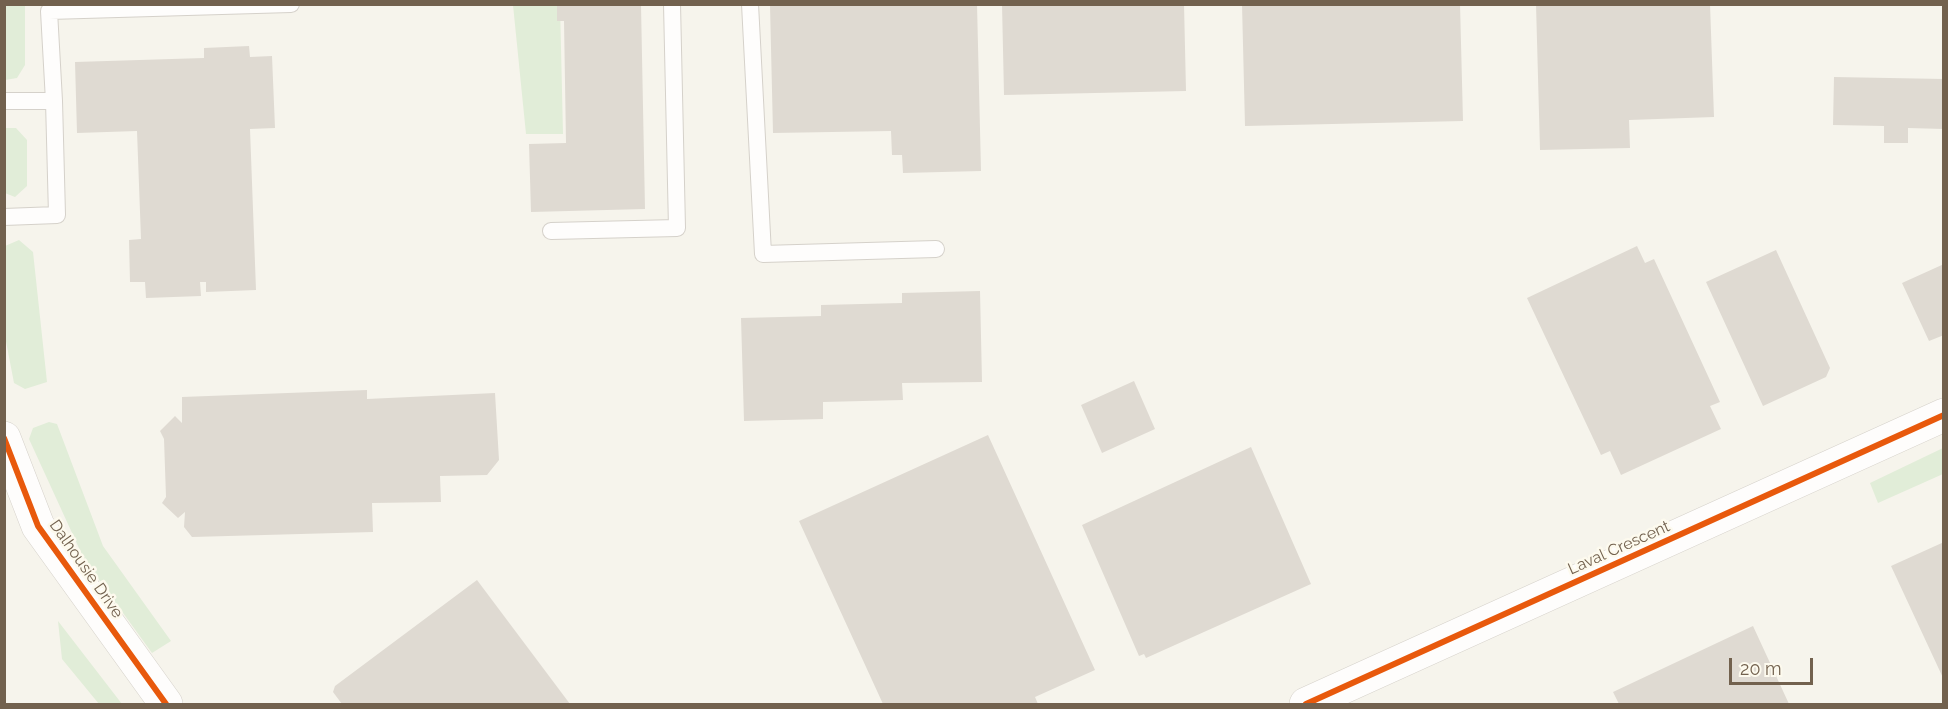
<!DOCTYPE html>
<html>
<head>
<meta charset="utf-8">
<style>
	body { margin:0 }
	#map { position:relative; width:1948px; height:709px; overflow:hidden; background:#f6f4ec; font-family:Raleway,sans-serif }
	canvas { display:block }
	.frame { position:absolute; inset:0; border:6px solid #72614e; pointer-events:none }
	.scale { position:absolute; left:1729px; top:658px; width:84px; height:27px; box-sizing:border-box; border:3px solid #72614e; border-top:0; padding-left:8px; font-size:18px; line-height:21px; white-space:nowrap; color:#72614e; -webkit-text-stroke:4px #fdfaee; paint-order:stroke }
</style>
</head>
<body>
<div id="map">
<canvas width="1948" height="709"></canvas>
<div class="frame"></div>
<div class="scale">20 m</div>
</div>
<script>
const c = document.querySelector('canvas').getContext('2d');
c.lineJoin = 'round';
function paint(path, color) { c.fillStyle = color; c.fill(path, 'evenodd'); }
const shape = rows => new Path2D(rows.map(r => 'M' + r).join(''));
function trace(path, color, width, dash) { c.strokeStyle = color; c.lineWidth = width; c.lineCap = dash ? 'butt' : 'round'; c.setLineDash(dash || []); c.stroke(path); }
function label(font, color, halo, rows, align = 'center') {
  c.font = font + ' Raleway,sans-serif'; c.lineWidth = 5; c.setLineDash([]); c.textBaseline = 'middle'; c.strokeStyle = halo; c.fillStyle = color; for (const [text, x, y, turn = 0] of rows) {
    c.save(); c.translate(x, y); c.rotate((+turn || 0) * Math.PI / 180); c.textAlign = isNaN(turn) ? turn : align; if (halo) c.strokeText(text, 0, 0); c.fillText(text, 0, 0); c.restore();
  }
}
paint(shape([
	[5,4,25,5,25,65,17,78,5,80],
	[513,5,560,5,563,134,526,134],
	[5,128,16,128,27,140,27,186,15,197,5,193],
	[19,240,33,252,47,382,25,389,14,383,4,331,5,246],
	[49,422,57,424,103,546,171,641,152,653,84,559,29,439,33,428],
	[1943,448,1943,474,1878,503,1870,483],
	[58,621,122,704,99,704,62,659]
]), '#e1edd8');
paint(shape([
	[977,4,981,171,903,173,902,155,892,155,891,131,773,133,770,5],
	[1002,4,1184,4,1186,91,1004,95],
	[1242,4,1460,4,1463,121,1245,126],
	[1536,4,1710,4,1714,117,1629,120,1630,148,1540,150],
	[557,5,641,5,645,209,531,212,529,144,566,143,564,21,557,21],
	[249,46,250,57,272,56,275,128,250,129,256,290,206,292,206,282,200,282,201,296,146,298,145,282,130,282,129,240,141,239,137,131,77,133,75,62,204,58,204,48],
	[1834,77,1944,79,1944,129,1908,128,1908,143,1884,143,1884,126,1833,125],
	[1637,246,1645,263,1654,259,1720,402,1710,406,1721,429,1621,475,1610,451,1601,455,1527,298],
	[1776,250,1830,368,1826,377,1763,406,1706,282],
	[1944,264,1944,335,1929,341,1902,283],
	[980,291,982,382,902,383,903,400,823,402,823,419,744,421,741,318,821,316,821,305,902,303,902,293],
	[1134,381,1155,429,1102,453,1081,405],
	[367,390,367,399,495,393,499,460,487,475,440,476,441,502,372,503,373,532,192,537,184,527,185,512,178,518,162,503,166,497,164,439,160,431,175,416,182,423,182,397],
	[988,435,1095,670,1035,697,1038,704,883,704,799,521],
	[1251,447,1311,584,1146,658,1144,654,1139,656,1082,525],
	[1944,542,1944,680,1891,566],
	[477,580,570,704,342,704,333,692,335,686],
	[1753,626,1789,704,1619,704,1613,692]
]), '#dfdad2');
const service = shape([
	[750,4,763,254,936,249],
	[4,101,54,101,57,215,4,217],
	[54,101,49,11,291,4],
	[551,231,677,228,672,4]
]);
const minor = shape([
	[4,438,38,526,166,704],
	[1306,704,1944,415]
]);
trace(service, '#d5d1ca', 18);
trace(minor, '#d5d1ca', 34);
trace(service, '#fefdfc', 16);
trace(minor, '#fefdfc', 33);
trace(shape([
	[4,438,38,526,166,704],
	[1306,704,1944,415]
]), '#e8590c', 6);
label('16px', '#72614e', '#fdfaee', [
	["Laval Crescent",1619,548,-24],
	["Dalhousie Drive",86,569,55]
]);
</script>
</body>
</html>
